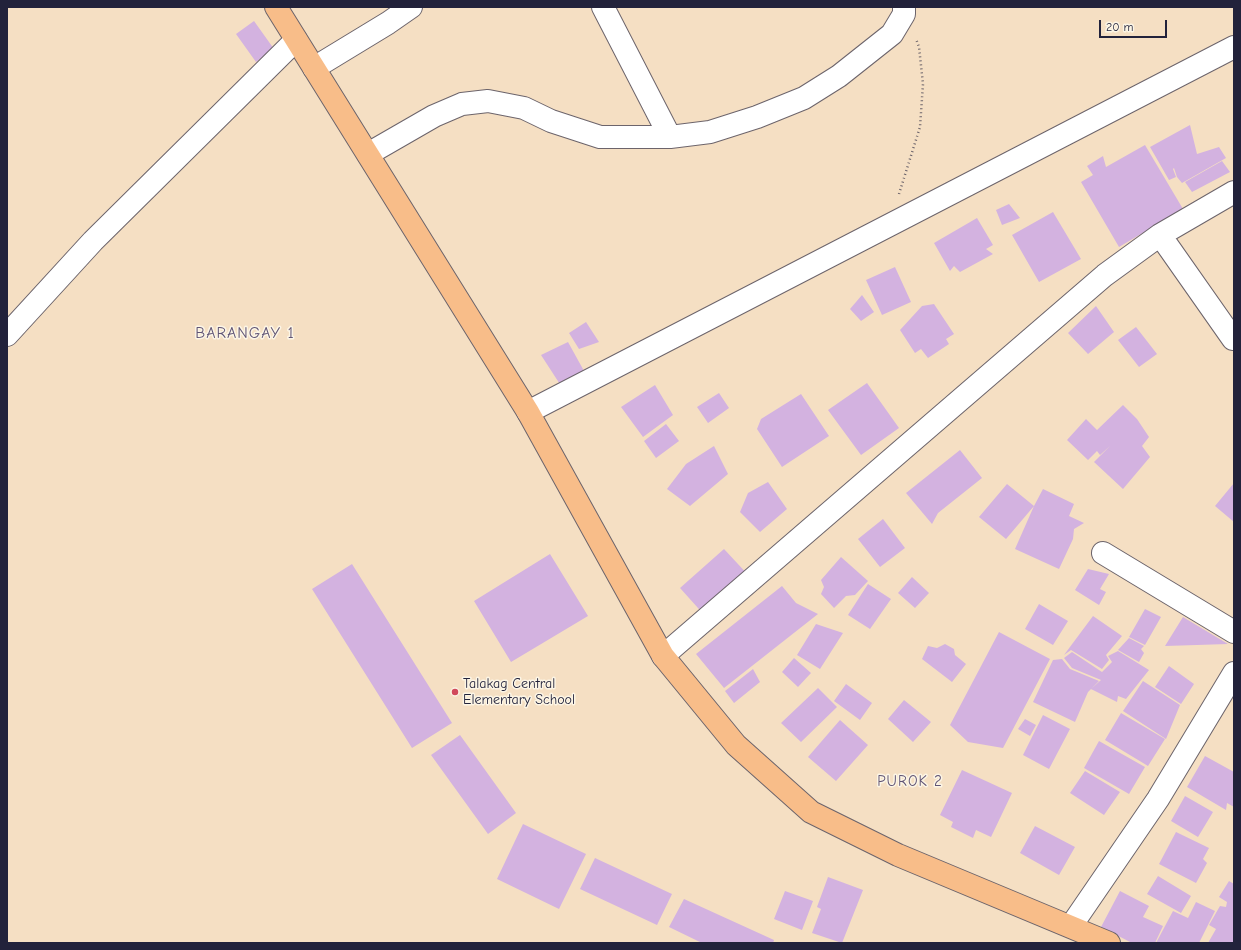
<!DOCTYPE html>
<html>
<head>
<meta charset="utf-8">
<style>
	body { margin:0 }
	#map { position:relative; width:1241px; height:950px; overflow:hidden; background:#f5dfc3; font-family:"Comic Neue",sans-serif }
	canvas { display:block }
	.frame { position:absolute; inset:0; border:8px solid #22223b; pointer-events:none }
	.scale { position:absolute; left:1099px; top:20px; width:68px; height:18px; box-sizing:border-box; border:2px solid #22223b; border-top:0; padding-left:5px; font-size:12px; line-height:14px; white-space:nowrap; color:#22223b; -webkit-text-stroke:3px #fcf5e5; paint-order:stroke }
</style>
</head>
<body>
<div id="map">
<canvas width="1241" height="950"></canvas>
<div class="frame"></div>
<div class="scale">20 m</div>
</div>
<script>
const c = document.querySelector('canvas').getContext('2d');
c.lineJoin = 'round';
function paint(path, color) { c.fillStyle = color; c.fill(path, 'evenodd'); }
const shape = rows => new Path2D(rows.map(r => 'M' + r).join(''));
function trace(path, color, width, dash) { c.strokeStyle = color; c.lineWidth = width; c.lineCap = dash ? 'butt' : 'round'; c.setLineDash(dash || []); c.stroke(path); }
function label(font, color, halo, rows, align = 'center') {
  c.font = font + ' "Comic Neue",sans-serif'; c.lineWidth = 3; c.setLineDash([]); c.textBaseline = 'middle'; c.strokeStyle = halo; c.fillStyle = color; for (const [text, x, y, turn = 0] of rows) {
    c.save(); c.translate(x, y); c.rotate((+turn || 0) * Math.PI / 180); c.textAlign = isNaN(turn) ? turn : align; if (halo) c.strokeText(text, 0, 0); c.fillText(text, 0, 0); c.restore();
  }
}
paint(shape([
	[254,21,274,49,256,62,236,34],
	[1190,125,1197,154,1219,147,1226,158,1182,183,1177,177,1174,168,1173,169,1176,177,1169,180,1150,147],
	[1145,145,1183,209,1119,247,1081,182,1093,175,1087,166,1103,156,1106,167],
	[1222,161,1230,172,1192,192,1185,182],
	[1009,204,1020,218,1002,225,996,210],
	[1053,212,1081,259,1039,282,1012,235],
	[977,218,993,245,986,249,993,254,960,272,954,266,950,271,934,243],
	[895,267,911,302,882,315,866,280],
	[862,295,874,312,861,321,850,309],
	[934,304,954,334,946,339,949,344,928,358,921,349,915,353,900,330,922,306],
	[1096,306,1114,332,1088,354,1068,333],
	[586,322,599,342,579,349,569,333],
	[1136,327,1157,354,1139,367,1118,340],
	[568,342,589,380,565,392,541,355],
	[867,383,899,428,861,455,828,410],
	[655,385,673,415,643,437,621,407],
	[719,393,729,408,708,423,697,407],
	[801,394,829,436,782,467,757,429,761,419],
	[1123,405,1137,419,1149,437,1142,446,1150,457,1123,489,1094,462,1110,446,1100,455,1097,451,1088,460,1067,440,1086,419,1097,430],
	[666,424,679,441,656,458,644,441],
	[714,446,728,474,690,506,667,489,686,464],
	[960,450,982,478,938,513,932,524,906,493],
	[768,482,787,509,760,532,740,512,748,493],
	[1234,483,1234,522,1215,506],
	[1007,484,1034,506,1043,489,1074,504,1069,516,1084,523,1074,529,1073,539,1059,569,1015,549,1034,506,1006,539,979,517],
	[883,519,905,548,880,567,858,539],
	[724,549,751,578,707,618,680,588],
	[550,554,588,616,511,662,474,601],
	[841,557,868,581,855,595,846,596,834,608,821,594,824,587,821,580],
	[352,564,452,723,412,748,312,589],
	[1088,569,1109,574,1100,589,1106,592,1099,605,1075,590],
	[912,577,929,593,915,608,898,593],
	[868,584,891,599,870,629,848,615],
	[782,586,796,603,818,614,724,688,696,654],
	[1039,604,1068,621,1053,645,1025,629],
	[1145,609,1161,617,1145,645,1129,637],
	[1093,616,1122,636,1106,655,1109,660,1102,669,1071,650,1064,655],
	[1183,617,1228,644,1165,646],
	[816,624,843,633,820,669,797,655],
	[999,632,1050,659,1003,748,968,742,950,725],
	[1129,638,1144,646,1141,649,1144,653,1139,662,1118,650],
	[945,644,954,649,955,655,966,664,952,682,922,659,928,646,937,648],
	[1118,651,1149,670,1126,699,1118,696,1117,702,1091,689,1101,680,1072,668,1064,658,1072,652,1102,672,1112,662,1108,656],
	[794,658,811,673,798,687,782,672],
	[1062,659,1070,669,1099,681,1088,692,1075,722,1033,702,1053,660],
	[1169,666,1194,684,1181,704,1155,687],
	[753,669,760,682,734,703,725,691],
	[1143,681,1180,705,1166,739,1123,711],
	[846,684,872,703,860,720,834,701],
	[818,688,837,707,801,742,781,723],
	[904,700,931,722,913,742,888,719],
	[1121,713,1165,739,1148,766,1105,740],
	[1043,715,1070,729,1049,769,1023,755],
	[1025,719,1036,725,1030,736,1018,729],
	[840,720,868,745,836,781,808,757],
	[460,735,516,813,488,834,431,755],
	[1099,741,1145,767,1129,794,1084,768],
	[1205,756,1234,772,1234,807,1227,803,1226,810,1187,787],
	[962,770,1012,793,991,837,976,830,973,838,951,827,953,822,940,815],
	[1085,771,1120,792,1104,815,1070,793],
	[1185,796,1213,812,1198,837,1171,821],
	[523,824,586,854,559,909,497,879],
	[1035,826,1075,847,1059,875,1020,853],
	[1176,832,1209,848,1203,859,1207,863,1196,883,1159,864],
	[595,858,672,894,657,925,580,889],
	[1158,876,1191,896,1181,913,1147,894],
	[828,877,863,890,842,943,812,933,821,909,817,907],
	[1229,881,1234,884,1234,943,1208,943,1216,929,1209,925,1220,906,1226,907,1227,902,1219,897],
	[785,891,813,901,802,930,774,919],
	[1120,891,1149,906,1143,917,1163,926,1155,943,1132,943,1101,927],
	[684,899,774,940,773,943,702,943,669,927],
	[1196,902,1215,911,1199,943,1156,943,1173,911,1188,918]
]), '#d3b2e0');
const minor = shape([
	[603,7,670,137],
	[314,68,388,23,411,7],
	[368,154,434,116,462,104,488,101,524,108,551,121,600,137,670,137,710,132,757,117,804,98,839,76,892,34,904,14,904,7],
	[1160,235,1233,339],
	[7,335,93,241,296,40],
	[528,412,1234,47],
	[1103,553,1234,632],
	[663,656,1105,275,1160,235,1234,192],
	[1071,926,1158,799,1234,673]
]);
const major = shape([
	[276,7,528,412,663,656,736,745,811,812,898,855,1109,943]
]);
trace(minor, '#6c646b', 24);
trace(major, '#6c646b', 24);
trace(shape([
	[899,194,920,127,923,84,919,47,916,39]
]), '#6c646b', 2.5, [1, 3]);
trace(minor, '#fff', 22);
trace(major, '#f8bd89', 22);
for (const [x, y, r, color] of [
	[455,692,4,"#d1495b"]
]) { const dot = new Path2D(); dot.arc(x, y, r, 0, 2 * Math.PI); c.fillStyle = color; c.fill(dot); trace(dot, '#fcf5e5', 1.5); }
label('14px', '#22223b', '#fcf5e5', [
	["Talakag Central",463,684],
	["Elementary School",463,700]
], 'left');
c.letterSpacing = '1px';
label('15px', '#605475', '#fcf5e5', [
	["PUROK 2",910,782]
]);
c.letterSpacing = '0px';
c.letterSpacing = '1px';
label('16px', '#605475', '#fcf5e5', [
	["BARANGAY 1",245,333]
]);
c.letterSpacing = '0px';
</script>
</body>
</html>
